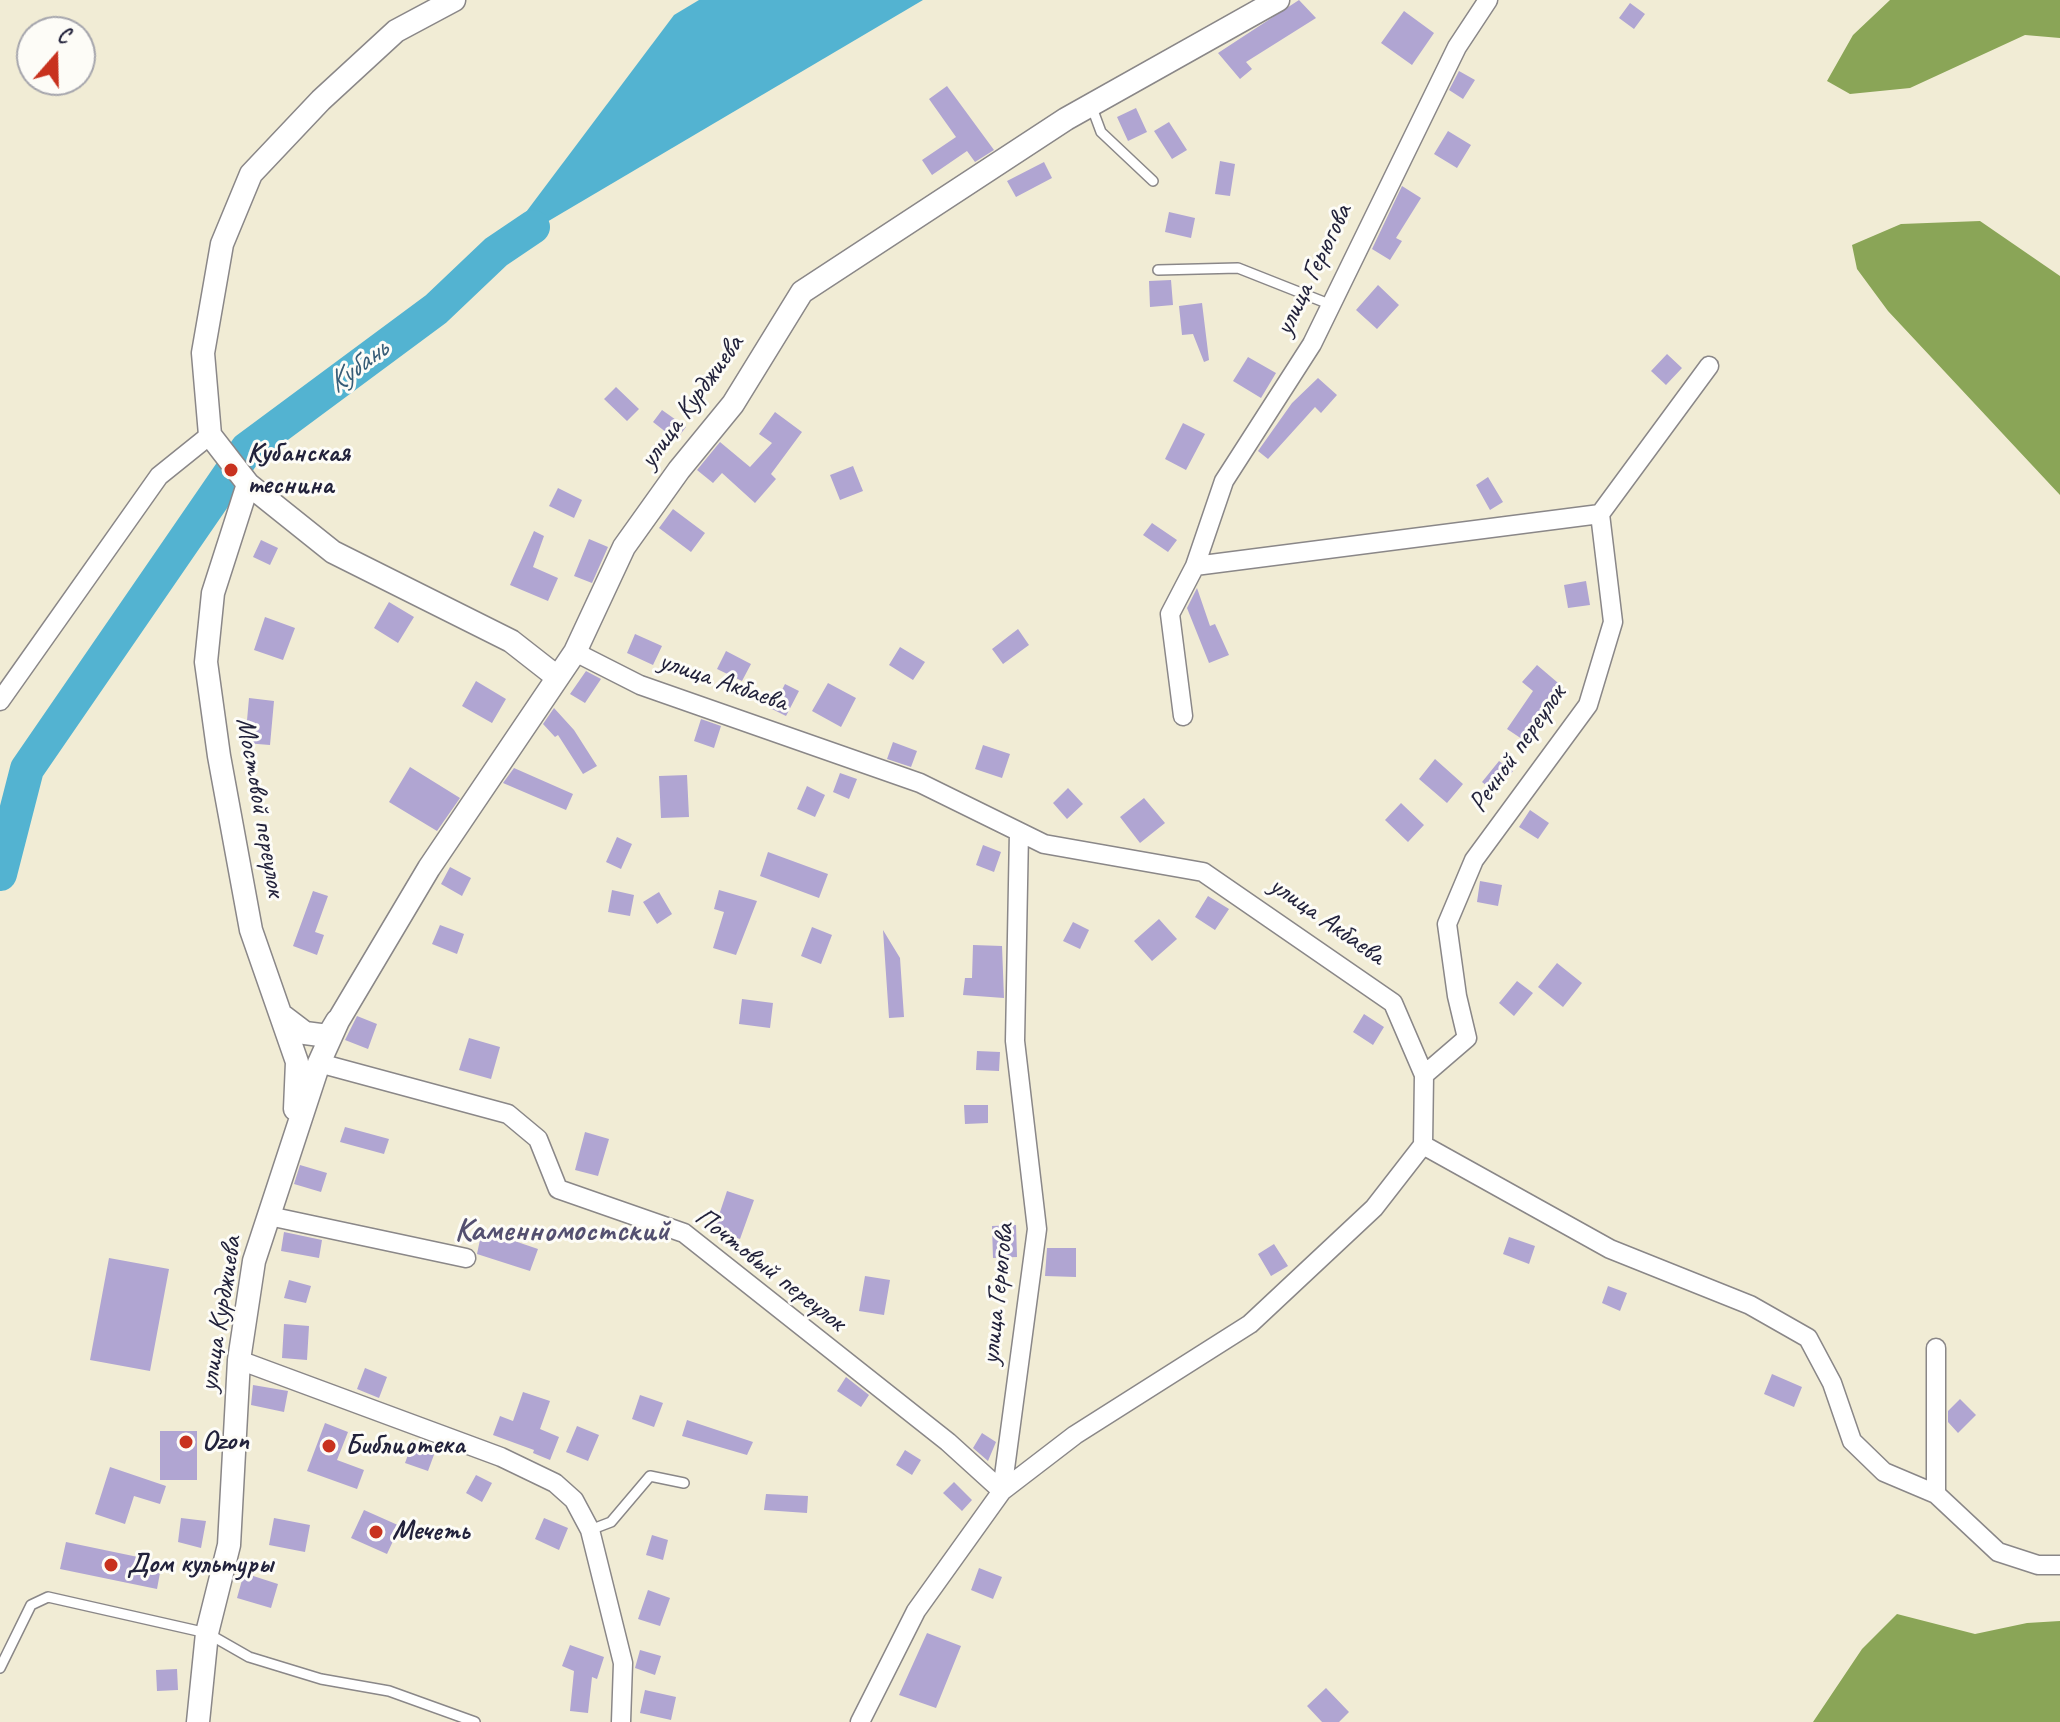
<!DOCTYPE html>
<html>
<head>
<meta charset="utf-8">
<style>
	body { margin:0 }
	#map { position:relative; width:2060px; height:1722px; overflow:hidden; background:#f1ecd5; font-family:Caveat,sans-serif }
	canvas { display:block }
	.north { position:absolute; left:16px; top:16px; width:80px; height:80px; box-sizing:border-box; background:#fdfcf7; border:2px solid #a5a5ac; border-radius:50%; rotate:20deg; font-size:22px; font-weight:700; line-height:32px; text-align:center; color:#22223b }
	.north::after { content:''; display:block; margin:auto; width:28px; height:36px; background:#c8321e; clip-path:polygon(50% 0,100% 100%,50% 72%,0 100%) }
</style>
</head>
<body>
<div id="map">
<canvas width="2060" height="1722"></canvas>
<div class="north">С</div>
</div>
<script>
const c = document.querySelector('canvas').getContext('2d');
c.lineJoin = 'round';
function paint(path, color) { c.fillStyle = color; c.fill(path, 'evenodd'); }
const shape = rows => new Path2D(rows.map(r => 'M' + r).join(''));
function trace(path, color, width, dash) { c.strokeStyle = color; c.lineWidth = width; c.lineCap = dash ? 'butt' : 'round'; c.setLineDash(dash || []); c.stroke(path); }
function label(font, color, halo, rows, align = 'center') {
  c.font = font + ' Caveat,sans-serif'; c.lineWidth = 6; c.setLineDash([]); c.textBaseline = 'middle'; c.strokeStyle = halo; c.fillStyle = color; for (const [text, x, y, turn = 0] of rows) {
    c.save(); c.translate(x, y); c.rotate((+turn || 0) * Math.PI / 180); c.textAlign = isNaN(turn) ? turn : align; if (halo) c.strokeText(text, 0, 0); c.fillText(text, 0, 0); c.restore();
  }
}
paint(shape([
	[1890,0,2060,0,2060,38,2025,35,1910,88,1850,94,1827,81,1853,35],
	[1980,221,2060,276,2060,495,1888,311,1857,269,1852,245,1901,224],
	[1897,1614,1975,1634,2027,1623,2060,1621,2060,1722,1813,1722,1862,1649]
]), '#8aa557');
paint(shape([
	[699,0,923,0,496,252,674,15]
]), '#53b3d1');
trace(shape([
	[0,874,27,769,247,449,436,309,496,252,533,227]
]), '#53b3d1', 34);
paint(shape([
	[1299,0,1316,18,1246,62,1252,69,1240,79,1218,53],
	[1630,3,1645,14,1634,29,1619,18],
	[1404,11,1434,33,1412,65,1381,43],
	[1459,71,1475,80,1463,99,1449,90],
	[947,86,994,150,975,162,967,151,932,175,922,160,956,137,929,99],
	[1136,108,1147,132,1128,141,1117,117],
	[1169,122,1187,150,1172,159,1154,131],
	[1448,131,1471,145,1457,168,1434,154],
	[1220,161,1235,164,1230,196,1215,194],
	[1044,162,1052,178,1016,197,1007,181],
	[1402,186,1421,198,1396,238,1402,241,1390,260,1372,249],
	[1169,212,1195,218,1191,238,1165,232],
	[1171,280,1173,305,1150,307,1149,281],
	[1378,285,1399,305,1377,329,1356,310],
	[1202,303,1209,360,1204,362,1193,334,1182,335,1179,306],
	[1667,354,1682,368,1666,385,1651,371],
	[1248,357,1276,373,1261,398,1233,381],
	[1318,378,1337,395,1321,413,1315,407,1268,459,1258,451,1292,403],
	[616,387,639,409,627,421,604,399],
	[662,410,686,427,676,440,653,422],
	[775,412,802,432,771,474,776,479,755,503,722,473,713,483,697,470,720,442,750,467,772,443,759,434],
	[1183,423,1205,434,1186,470,1165,459],
	[853,466,863,491,840,500,830,475],
	[1488,477,1503,502,1490,510,1476,485],
	[558,488,582,500,574,518,549,506],
	[673,509,705,533,691,552,659,528],
	[1152,523,1177,540,1168,552,1143,535],
	[534,531,544,536,533,567,558,578,548,601,510,585],
	[589,539,608,547,592,583,574,576],
	[261,540,278,548,270,565,253,557],
	[1586,581,1590,605,1568,608,1564,585],
	[1197,588,1210,626,1215,624,1229,655,1209,663,1187,608],
	[389,602,414,617,398,643,374,628],
	[265,617,295,628,283,660,254,650],
	[1018,629,1029,645,1003,664,992,649],
	[635,634,662,646,653,665,627,653],
	[900,647,925,662,913,680,889,665],
	[726,651,751,664,742,681,717,669],
	[1537,665,1564,688,1535,722,1540,725,1528,743,1507,729,1533,691,1522,682],
	[586,671,601,679,585,703,570,694],
	[476,681,506,699,492,723,462,706],
	[828,683,856,698,841,727,812,711],
	[785,684,799,691,786,716,772,709],
	[249,698,274,701,270,745,245,743],
	[554,708,574,730,597,766,583,774,558,735,555,737,543,724],
	[701,719,721,726,714,748,694,741],
	[893,742,917,751,911,767,887,759],
	[983,745,1010,754,1002,778,975,769],
	[1435,759,1463,784,1447,803,1419,779],
	[1499,761,1513,771,1496,793,1482,782],
	[410,767,460,798,437,831,389,802],
	[514,768,573,794,566,810,503,783],
	[840,773,857,779,849,799,833,792],
	[687,775,689,817,661,818,659,776],
	[807,786,825,795,815,817,797,809],
	[1068,788,1083,804,1067,819,1053,803],
	[1144,798,1165,823,1140,843,1120,817],
	[1401,803,1424,825,1408,842,1385,820],
	[1530,810,1549,823,1538,839,1519,827],
	[617,837,632,844,621,869,606,862],
	[983,845,1001,852,994,872,976,865],
	[768,852,828,874,819,898,760,876],
	[450,867,471,878,462,896,441,884],
	[1480,881,1502,885,1498,906,1477,902],
	[612,890,634,895,630,916,608,912],
	[719,890,757,901,736,955,713,948,724,912,714,909],
	[313,891,328,896,315,932,324,935,317,955,293,946],
	[659,892,672,914,657,924,643,902],
	[1208,896,1229,909,1215,930,1195,917],
	[1159,919,1177,939,1152,961,1134,941],
	[1073,922,1089,930,1080,949,1063,941],
	[440,925,464,934,457,954,432,944],
	[812,927,832,935,821,964,801,956],
	[883,930,900,958,904,1017,889,1018],
	[973,945,1002,946,1004,998,963,995,965,978,972,978],
	[1557,963,1582,983,1563,1007,1538,987],
	[1517,981,1533,993,1514,1016,1499,1003],
	[742,999,773,1003,770,1028,739,1024],
	[1364,1014,1384,1027,1373,1045,1353,1032],
	[357,1016,377,1024,368,1049,345,1040],
	[469,1038,500,1047,491,1079,459,1070],
	[977,1051,1000,1052,999,1071,976,1070],
	[964,1105,988,1105,988,1123,965,1124],
	[345,1127,389,1139,384,1154,340,1142],
	[585,1132,609,1139,598,1176,575,1170],
	[300,1165,327,1173,321,1192,294,1184],
	[727,1191,754,1200,740,1239,714,1230],
	[1016,1225,1017,1257,993,1258,992,1226],
	[482,1230,538,1249,530,1271,477,1254],
	[284,1232,322,1240,319,1258,281,1251],
	[1509,1237,1535,1246,1529,1264,1503,1254],
	[1274,1244,1288,1266,1271,1276,1258,1254],
	[1047,1248,1076,1248,1076,1277,1045,1276],
	[109,1258,169,1269,150,1371,90,1360],
	[865,1276,890,1280,884,1315,859,1311],
	[289,1280,311,1286,306,1303,284,1298],
	[1608,1286,1627,1293,1620,1311,1602,1303],
	[284,1324,309,1326,307,1360,282,1358],
	[365,1368,387,1377,379,1398,357,1389],
	[1772,1374,1802,1387,1794,1407,1764,1394],
	[846,1377,869,1395,861,1407,837,1391],
	[253,1385,288,1391,284,1412,251,1405],
	[523,1392,550,1401,540,1429,559,1437,550,1460,533,1453,534,1450,493,1435,500,1416,513,1421],
	[640,1395,663,1403,654,1427,632,1419],
	[1960,1399,1976,1415,1958,1433,1948,1422,1948,1411],
	[687,1420,753,1442,747,1455,682,1436],
	[325,1423,348,1432,337,1460,364,1470,357,1489,307,1471],
	[577,1426,599,1435,588,1461,566,1452],
	[160,1431,197,1431,197,1480,160,1480],
	[982,1433,996,1442,988,1461,973,1448],
	[412,1444,435,1452,428,1471,405,1463],
	[905,1450,921,1460,912,1475,896,1465],
	[110,1467,166,1486,160,1504,134,1496,125,1524,95,1514],
	[476,1475,492,1483,482,1502,466,1493],
	[954,1482,972,1500,962,1511,943,1493],
	[766,1494,808,1496,807,1513,764,1510],
	[364,1510,400,1526,387,1554,351,1538],
	[181,1518,206,1521,201,1548,178,1542],
	[274,1518,310,1525,305,1552,269,1545],
	[544,1518,568,1528,559,1550,535,1539],
	[652,1535,668,1540,663,1560,646,1555],
	[66,1542,162,1562,157,1589,60,1569],
	[979,1568,1002,1577,993,1599,971,1590],
	[244,1573,278,1584,271,1608,237,1598],
	[648,1590,670,1598,660,1626,638,1619],
	[927,1633,961,1646,936,1708,899,1695],
	[570,1645,604,1657,597,1679,592,1677,588,1713,570,1711,574,1671,562,1666],
	[640,1650,661,1656,655,1675,635,1668],
	[177,1669,178,1690,157,1691,156,1670],
	[1326,1688,1349,1712,1339,1722,1322,1722,1307,1706],
	[645,1690,676,1697,671,1720,640,1713]
]), '#b0a5d2');
const service = shape([
	[1091,105,1101,132,1153,181],
	[1158,270,1238,268,1329,304],
	[590,1530,611,1522,650,1476,684,1483],
	[0,1668,31,1605,48,1597,207,1633,249,1657,321,1679,389,1691,475,1722]
]);
const minor = shape([
	[1195,566,1600,514],
	[0,701,159,476,210,435],
	[1183,716,1170,614,1195,566,1224,481,1312,344,1457,47,1488,0],
	[319,1063,508,1114,538,1139,558,1189,684,1233,948,1442,1002,1491,1075,1435,1250,1324,1374,1208,1423,1145,1424,1075,1393,1003,1203,872,1044,844,920,783,640,685,575,652],
	[1424,1075,1467,1038,1457,996,1447,924,1474,860,1588,705,1613,622,1600,514,1709,366],
	[1423,1145,1610,1249,1750,1305,1808,1338,1832,1383,1852,1441,1884,1472,1936,1494,1998,1552,2038,1565,2060,1565],
	[269,1216,466,1258],
	[1936,1348,1936,1494],
	[239,1360,501,1457,555,1483,574,1500,590,1530,623,1663,621,1722],
	[860,1722,916,1611,1002,1491,1037,1229,1015,1041,1019,832]
]);
const tertiary = shape([
	[454,0,396,31,321,100,251,174,222,244,203,353,210,435,248,484,333,552,511,641,557,677],
	[248,484,213,593,206,662,219,756,251,930,297,1062,295,1109],
	[284,1017,305,1033,328,1036,337,1021],
	[198,1722,207,1633,229,1545,239,1360,254,1261,319,1063,338,1021,429,868,575,652,624,547,679,470,733,404,802,292,1066,119,1278,0]
]);
trace(service, '#8a8788', 12);
trace(minor, '#8a8788', 21);
trace(tertiary, '#8a8788', 25);
trace(service, '#fff', 9);
trace(minor, '#fff', 18);
trace(tertiary, '#fff', 22);
for (const [x, y, r, color] of [
	[231,470,8,"#c8321e"],
	[186,1442,8,"#c8321e"],
	[329,1446,8,"#c8321e"],
	[376,1532,8,"#c8321e"],
	[111,1565,8,"#c8321e"]
]) { const dot = new Path2D(); dot.arc(x, y, r, 0, 2 * Math.PI); c.fillStyle = color; c.fill(dot); trace(dot, '#fdfcf7', 3); }
label('28px', '#22223b', '#fdfcf7', [
	["улица Герюгова",1314,270,-64],
	["улица Курджиева",692,402,-54],
	["улица Акбаева",723,682,19],
	["Речной переулок",1518,749,-55],
	["Мостовой переулок",260,807,80],
	["улица Акбаева",1327,921,35],
	["Почтовый переулок",770,1270,38],
	["улица Герюгова",998,1294,-84],
	["улица Курджиева",221,1314,-81]
]);
label('bold 28px', '#22223b', '#fdfcf7', [
	["Кубанская",247,454],
	["теснина",247,486],
	["Ozon",202,1442],
	["Библиотека",345,1446],
	["Мечеть",392,1532],
	["Дом культуры",127,1565]
], 'left');
label('italic 30px', '#365c77', '#fdfcf7', [
	["Кубань",358,367,-37]
]);
label('bold 32px', '#545070', '#fdfcf7', [
	["Каменномостский",562,1232]
]);
</script>
</body>
</html>
